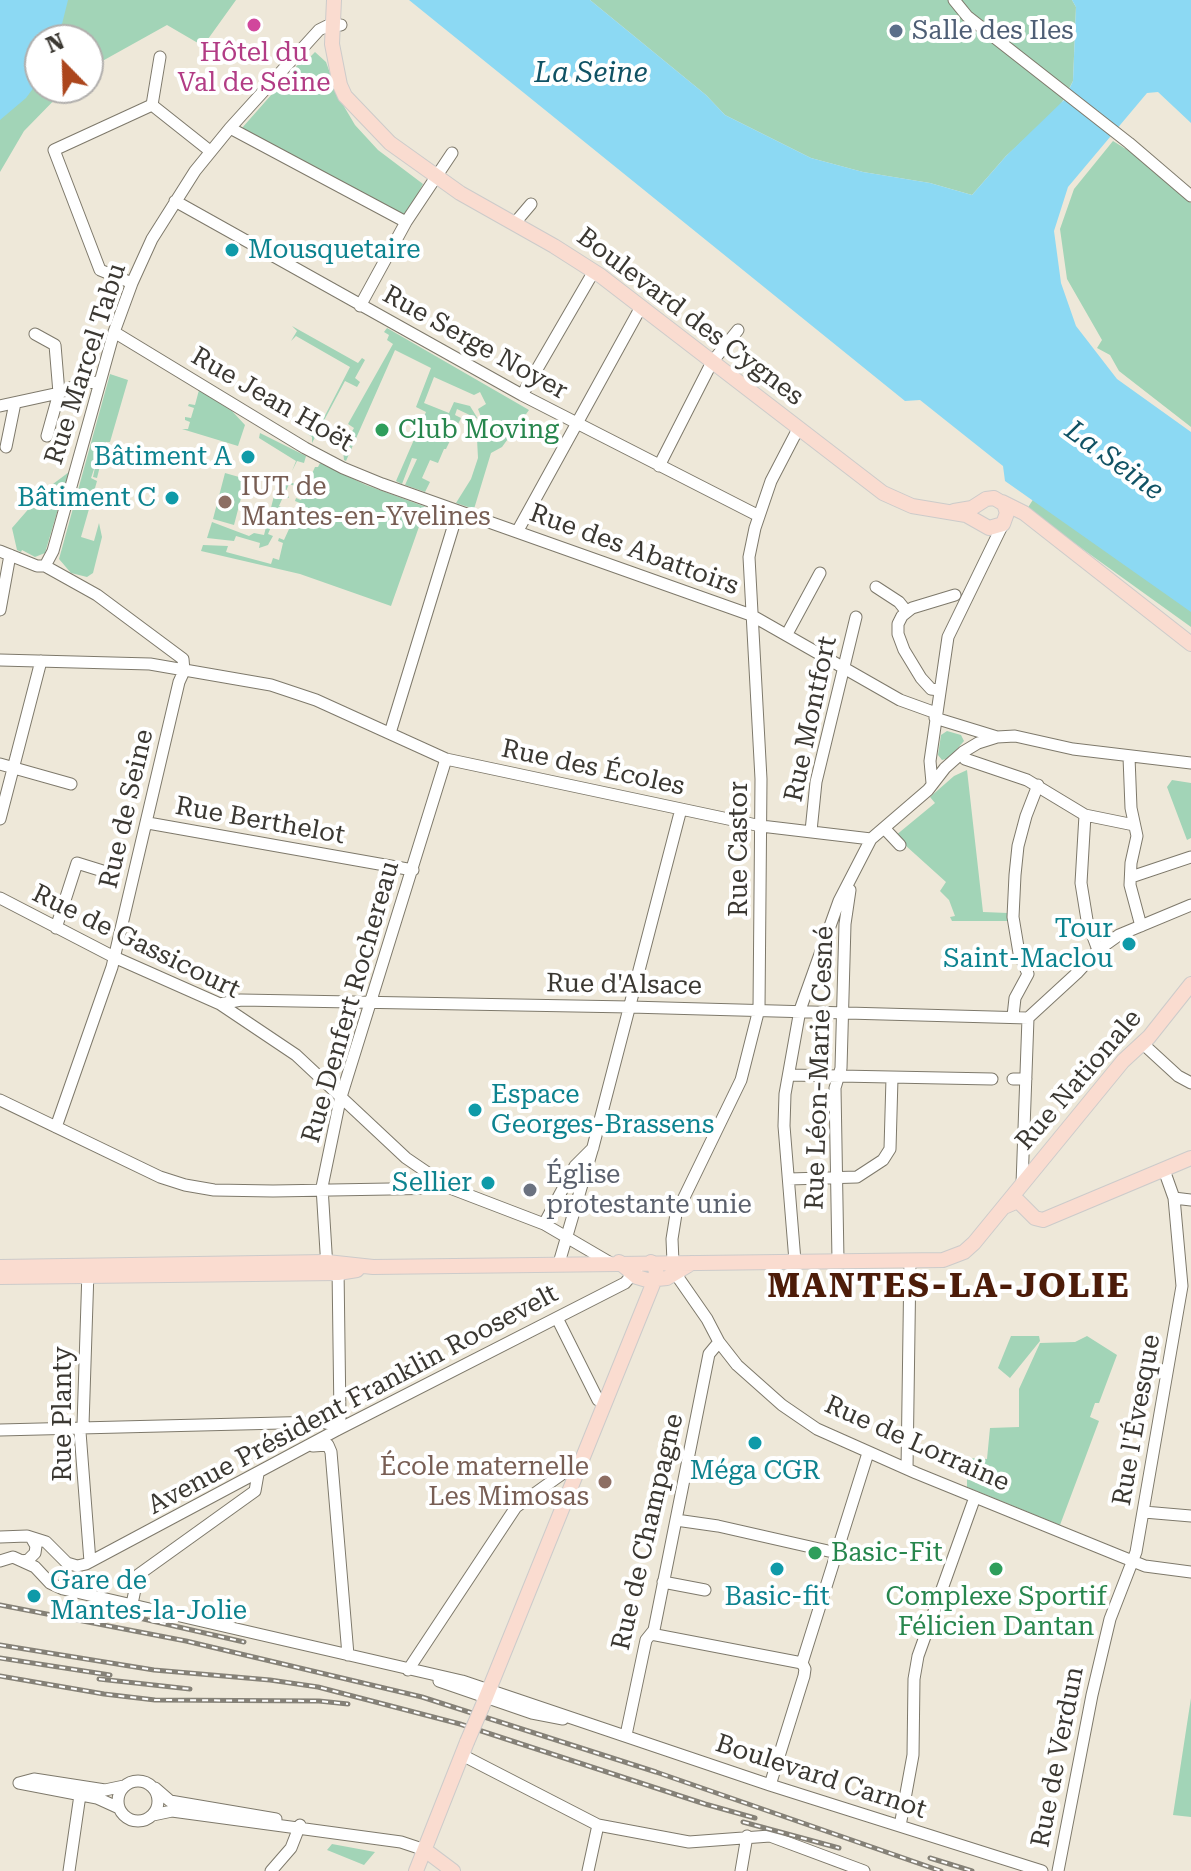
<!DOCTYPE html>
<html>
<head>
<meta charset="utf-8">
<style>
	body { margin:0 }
	#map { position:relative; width:1191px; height:1871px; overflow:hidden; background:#eee8d9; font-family:"Roboto Serif",serif }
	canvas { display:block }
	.north { position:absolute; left:24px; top:24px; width:80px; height:80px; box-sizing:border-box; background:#fff; border:2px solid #b1afad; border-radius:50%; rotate:337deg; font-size:22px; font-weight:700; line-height:32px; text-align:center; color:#3b3832 }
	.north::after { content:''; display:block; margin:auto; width:28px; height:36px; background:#ac461d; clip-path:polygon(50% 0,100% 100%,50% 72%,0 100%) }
</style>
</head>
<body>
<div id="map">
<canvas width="1191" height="1871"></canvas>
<div class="north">N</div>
</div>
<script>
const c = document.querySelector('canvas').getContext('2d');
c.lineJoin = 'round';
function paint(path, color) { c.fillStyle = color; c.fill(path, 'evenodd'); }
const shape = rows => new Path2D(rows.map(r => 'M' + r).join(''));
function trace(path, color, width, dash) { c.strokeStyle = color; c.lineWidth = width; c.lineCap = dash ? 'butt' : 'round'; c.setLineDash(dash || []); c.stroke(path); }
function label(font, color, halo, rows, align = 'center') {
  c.font = font + ' "Roboto Serif",serif'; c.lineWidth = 8; c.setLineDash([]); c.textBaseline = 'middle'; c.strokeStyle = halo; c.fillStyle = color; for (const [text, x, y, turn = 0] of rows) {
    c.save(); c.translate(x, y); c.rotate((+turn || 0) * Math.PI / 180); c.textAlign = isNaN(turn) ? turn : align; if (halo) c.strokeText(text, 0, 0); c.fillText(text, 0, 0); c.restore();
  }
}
paint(shape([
	[0,0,236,0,203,46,167,25,88,69,88,40,40,40,40,88,66,88,24,131,0,172],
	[590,0,1072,0,1076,7,1073,81,1059,108,1006,156,972,195,930,183,863,172,811,158,725,115,706,95],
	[315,52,326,62,339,98,355,125,378,150,423,184,404,220,242,128,302,60,305,62],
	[1113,141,1134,154,1191,203,1191,427,1119,371,1110,355,1097,348,1102,340,1067,279,1060,229,1074,189],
	[292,326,358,363,362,358,365,360,355,378,360,382,357,387,345,381,312,443,312,437,305,432,312,435,316,433,350,367,296,336,291,341,297,331],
	[387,328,529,410,502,447,491,453,474,509,456,503,471,479,478,458,477,439,483,422,478,409,486,404,480,392,474,395,434,377,424,403,449,413,454,402,470,406,478,419,457,409,455,415,461,418,446,449,444,449,438,463,430,460,422,478,430,482,425,492,405,485,417,459,412,458,402,484,396,481,426,412,416,407,431,368,395,350,346,461,344,460,342,439,344,435,349,437,354,428,348,424,393,344,387,340,389,335,384,332],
	[110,374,128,380,110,442,106,442,97,478,93,477,96,463,91,478,97,481,81,537,94,541,99,523,102,537,93,573,87,577,71,573,59,559],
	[199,390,232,411,245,425,238,446,182,429,188,429,190,422,185,420,185,417,191,418,194,408,188,406,189,404,195,405],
	[260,433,306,456,304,463,297,461,292,471,296,461,259,438],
	[320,463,366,485,426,507,391,606,300,574,201,551,203,545,228,546,226,552,271,564,273,558,279,560,283,543,278,541,279,538,284,540,289,529,284,526,285,523,291,525,295,516,289,513,291,511,296,513,300,503,295,501,296,498,301,500,305,491,300,488,301,486,306,487,315,467,318,467],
	[69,472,45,553,35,557,22,550,21,552,17,550,12,528,45,490],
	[225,473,246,479,234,525,213,519],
	[276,477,295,484,295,486,289,484,286,491,289,498,283,497,279,506,285,509,284,511,278,509,274,519,279,521,278,524,273,522,268,534,273,536,268,545,259,548,260,543,236,536,234,541,207,538,212,522,249,536,254,533,264,535,275,492,280,487],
	[1034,498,1191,609,1191,627,1027,509],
	[947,731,961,735,964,741,949,758,942,760,938,755,941,735],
	[967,770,983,912,1008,913,1008,921,952,921,950,917,955,916,949,900,940,891,946,882,895,836,935,803,930,797,954,776],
	[1172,780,1191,783,1191,838,1187,840,1167,787],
	[1011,1336,1039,1336,1040,1341,1010,1378,998,1368],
	[1087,1336,1117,1355,1099,1403,1095,1403,1090,1417,1099,1421,1060,1525,967,1487,967,1458,987,1459,990,1428,1019,1427,1019,1389,1040,1343,1075,1342],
	[1191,1698,1191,1817,1173,1815],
	[332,1844,375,1852,364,1865,327,1850]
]), '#a2d4b7');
paint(shape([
	[0,0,68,0,58,40,40,40,40,79,26,98,0,120],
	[409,0,590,0,706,95,725,115,811,158,863,172,930,183,972,195,1006,156,1064,100,1073,81,1076,7,1072,0,1191,0,1191,123,1158,92,1147,93,1068,187,1054,231,1061,283,1076,326,1117,379,1191,432,1191,612,1005,481,1003,466,920,400,905,401]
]), '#8cd9f3');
const minor = shape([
	[954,0,967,16,1129,143,1191,196],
	[152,105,160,57],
	[230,128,406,222],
	[175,201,522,395,759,516],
	[514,224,531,204],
	[132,283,100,270,54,150,152,105,210,151],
	[360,306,406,222,452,153],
	[114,332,305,448,343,468,382,484,751,615,900,700,936,713],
	[35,334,55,345,59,393,47,436],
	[522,395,594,271],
	[0,406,59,393,82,383,100,382],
	[6,447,15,403],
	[659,466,712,362,738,330],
	[517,532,641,307],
	[0,551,37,566,45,566,97,595,183,659,184,671],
	[45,566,53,551,114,332,132,283,152,239,195,171,230,128,319,30,327,26,341,25],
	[876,587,899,602,907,612],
	[0,610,10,555],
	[787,634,820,573],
	[0,660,150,664,271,685,316,700,446,759,761,826,871,839],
	[939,690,931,689,921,678,904,650,898,634,898,624,902,616,912,608,955,595],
	[935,718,997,737,1015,736,1073,749,1191,763],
	[390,733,458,511],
	[1129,757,1131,808,1137,836,1131,863,1130,885,1141,926],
	[965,759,1027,780,1085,815,1134,825],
	[0,764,71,784],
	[932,783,930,761,948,637,1003,524],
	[1085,815,1081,883,1087,920,1098,950],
	[0,819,41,661],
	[148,823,413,870],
	[884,828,900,845],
	[811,831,816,782,856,617],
	[1131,877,1191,857],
	[0,898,114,957,220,1004,296,1055,406,1158,450,1188,544,1224,609,1262],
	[56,928,77,863,106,872],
	[220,1004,241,1000,630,1007,1028,1018],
	[1013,1016,1015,998,1028,974,1019,953,1013,917,1015,875,1018,846,1026,816,1038,785],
	[1028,1018,1077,973,1098,950,1119,935,1191,905],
	[1142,1043,1178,1076,1191,1083],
	[789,1075,992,1079],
	[1013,1079,1026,1079],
	[0,1100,160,1177,185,1185,214,1190,273,1191,448,1188],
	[56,1127,112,967,179,682,184,671],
	[789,1179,857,1177,883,1160,890,1149,892,1078],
	[1022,1184,1028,1018],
	[1174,1198,1191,1200],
	[544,1224,575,1166,593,1148],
	[838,1260,835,1088,841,1068,845,924,850,890],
	[795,1261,784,1126,785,1094,800,1010,839,901,871,839,928,790,945,768,963,752,978,743,997,737],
	[673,1262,672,1239,676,1214,741,1080,759,1009,761,779,749,557,755,528,771,481,798,429],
	[559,1263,593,1147,681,809],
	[327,1268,322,1187,340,1100,446,759],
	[88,1271,83,1425,80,1432,90,1562],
	[675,1273,707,1319,719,1342,737,1365,782,1405,817,1429,916,1473,1120,1556,1145,1566,1191,1572],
	[557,1318,598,1400,605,1403],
	[334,1425,340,1418,338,1268],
	[0,1430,321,1422,334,1425,337,1430],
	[313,1446,328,1445,331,1452,348,1655],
	[907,1469,910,1260],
	[1144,1512,1191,1516],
	[676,1520,718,1526,837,1553],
	[0,1537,27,1536,46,1542,67,1563,77,1566,86,1564,337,1430,625,1283,637,1269],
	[0,1561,13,1557,35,1567,50,1583,63,1589,462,1681,770,1785,1042,1871],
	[22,1561,28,1560,35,1553,36,1546,32,1539],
	[663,1582,705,1590],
	[132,1604,138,1575,255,1491,258,1474],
	[651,1634,802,1663],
	[408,1670,516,1507,569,1469,579,1466],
	[439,1681,532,1713,563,1719],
	[626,1735,646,1640,654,1630,657,1615,709,1354,719,1342],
	[462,1755,598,1825,689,1842,770,1836,864,1871],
	'118 1801a20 20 0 1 1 40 0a20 20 0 1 1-40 0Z',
	[19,1783,34,1779,105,1790,124,1786],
	[19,1783,97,1798,119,1808],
	[770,1785,804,1676,805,1669,802,1663,868,1453],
	[155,1788,170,1801,276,1819],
	[153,1815,172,1811,401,1842,425,1850],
	[900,1826,913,1755,914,1679,918,1656,975,1497],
	[69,1871,81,1788],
	[271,1871,291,1848,300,1825],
	[588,1871,598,1825],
	[741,1871,747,1836],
	[1058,1871,1092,1695,1110,1619,1136,1552,1182,1286,1174,1198,1164,1170]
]);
const major = shape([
	[334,0,332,44,340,85,345,96,390,143,460,193,554,246,601,276,883,493,912,506,966,515,989,528,1003,524,1007,513,1004,504,994,498,986,499,972,508,954,511],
	[1002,502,1024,513,1191,644],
	[1004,1207,1018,1201,1035,1218,1043,1220,1191,1158],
	[619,1262,637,1277,647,1280,667,1278,692,1263],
	[0,1267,327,1262,373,1267,943,1260,964,1252,974,1243,1123,1061,1149,1037,1191,984],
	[0,1277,338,1273,357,1270],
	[482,1707,655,1279,656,1270,651,1262],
	[425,1850,453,1871],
	[416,1871,467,1742]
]);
trace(minor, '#7e796b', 13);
trace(major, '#cccbca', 16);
trace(minor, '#fff', 11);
trace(major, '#fadcd0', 14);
const rail = shape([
	[0,1605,186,1641,422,1697,656,1772,941,1871],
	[113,1612,244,1642],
	[0,1645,154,1670,270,1680,318,1687,460,1724,705,1804,755,1818],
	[0,1658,110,1675],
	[0,1676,104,1694,155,1700,319,1701,348,1704],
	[99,1679,190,1689],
	[743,1822,839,1848],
	[930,1858,972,1871]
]);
trace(rail, '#858177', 5);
trace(rail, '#fff', 2, [6]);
const majorBridge = shape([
	[467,1742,482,1707]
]);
trace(majorBridge, '#cccbca', 16, []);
trace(majorBridge, '#fadcd0', 14);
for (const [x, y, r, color] of [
	[254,25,8,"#d1479c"],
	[896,31,8,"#5c6f8a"],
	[232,250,8,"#0f9aa8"],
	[382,430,8,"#2e9e5b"],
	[248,457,8,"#0f9aa8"],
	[172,498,8,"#0f9aa8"],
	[225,502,8,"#8d6e63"],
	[1129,944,8,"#0f9aa8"],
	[475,1110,8,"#0f9aa8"],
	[488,1183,8,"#0f9aa8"],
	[530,1190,8,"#6b7280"],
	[755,1443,8,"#0f9aa8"],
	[605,1482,8,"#8d6e63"],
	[815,1553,8,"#2e9e5b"],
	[777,1569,8,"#0f9aa8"],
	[996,1569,8,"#2e9e5b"],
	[34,1596,8,"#0f9aa8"]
]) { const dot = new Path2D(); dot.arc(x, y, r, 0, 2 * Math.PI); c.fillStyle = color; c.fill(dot); trace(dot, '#fff', 3); }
label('26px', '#4e5e75', '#fff', [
	["Salle des Iles",912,31]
], 'left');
label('26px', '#b23c85', '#fff', [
	["Hôtel du",254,53],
	["Val de Seine",254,83]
]);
label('26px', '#0d838f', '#fff', [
	["Mousquetaire",248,250,"left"],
	["Bâtiment A",232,457],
	["Bâtiment C",156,498],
	["Tour",1113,929],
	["Saint-Maclou",1113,959],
	["Espace",491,1095,"left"],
	["Georges-Brassens",491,1125,"left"],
	["Sellier",472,1183],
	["Méga CGR",755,1471,"center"],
	["Gare de",50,1581,"left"],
	["Mantes-la-Jolie",50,1611,"left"],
	["Basic-fit",777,1597,"center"]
], 'right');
label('26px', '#3b3832', '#fff', [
	["Boulevard des Cygnes",690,317,37],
	["Rue Serge Noyer",475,343,29],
	["Rue Marcel Tabu",86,364,-72],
	["Rue Jean Hoët",272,400,30],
	["Rue des Abattoirs",634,550,20],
	["Rue Montfort",811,719,-78],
	["Rue des Écoles",593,768,12],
	["Rue de Seine",127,809,-77],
	["Rue Berthelot",260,821,10],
	["Rue Castor",739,849,-90],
	["Rue de Gassicourt",136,942,26],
	["Rue d'Alsace",624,985,1],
	["Rue Denfert Rochereau",351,1002,-74],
	["Rue Léon-Marie Cesné",820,1068,-88],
	["Rue Nationale",1079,1080,-49],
	["Avenue Président Franklin Roosevelt",353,1400,-28],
	["Rue Planty",63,1414,-90],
	["Rue l'Évesque",1137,1420,-80],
	["Rue de Lorraine",917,1444,24],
	["Rue de Champagne",648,1532,-77],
	["Rue de Verdun",1058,1757,-79],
	["Boulevard Carnot",821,1777,18]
]);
label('26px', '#27864d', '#fff', [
	["Club Moving",398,430],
	["Basic-Fit",831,1553],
	["Complexe Sportif",996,1597,"center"],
	["Félicien Dantan",996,1627,"center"]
], 'left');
label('26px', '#785e54', '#fff', [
	["IUT de",241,487],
	["Mantes-en-Yvelines",241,517],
	["École maternelle",589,1467,"right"],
	["Les Mimosas",589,1497,"right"]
], 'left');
label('26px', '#5b616d', '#fff', [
	["Église",546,1175],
	["protestante unie",546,1205]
], 'left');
label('italic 28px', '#105264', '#fff', [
	["La Seine",591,74],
	["La Seine",1114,461,36]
]);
c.letterSpacing = '2px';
label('bold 34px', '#4d1c09', '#fff', [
	["MANTES-LA-JOLIE",949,1287]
]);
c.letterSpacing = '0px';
</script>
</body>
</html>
